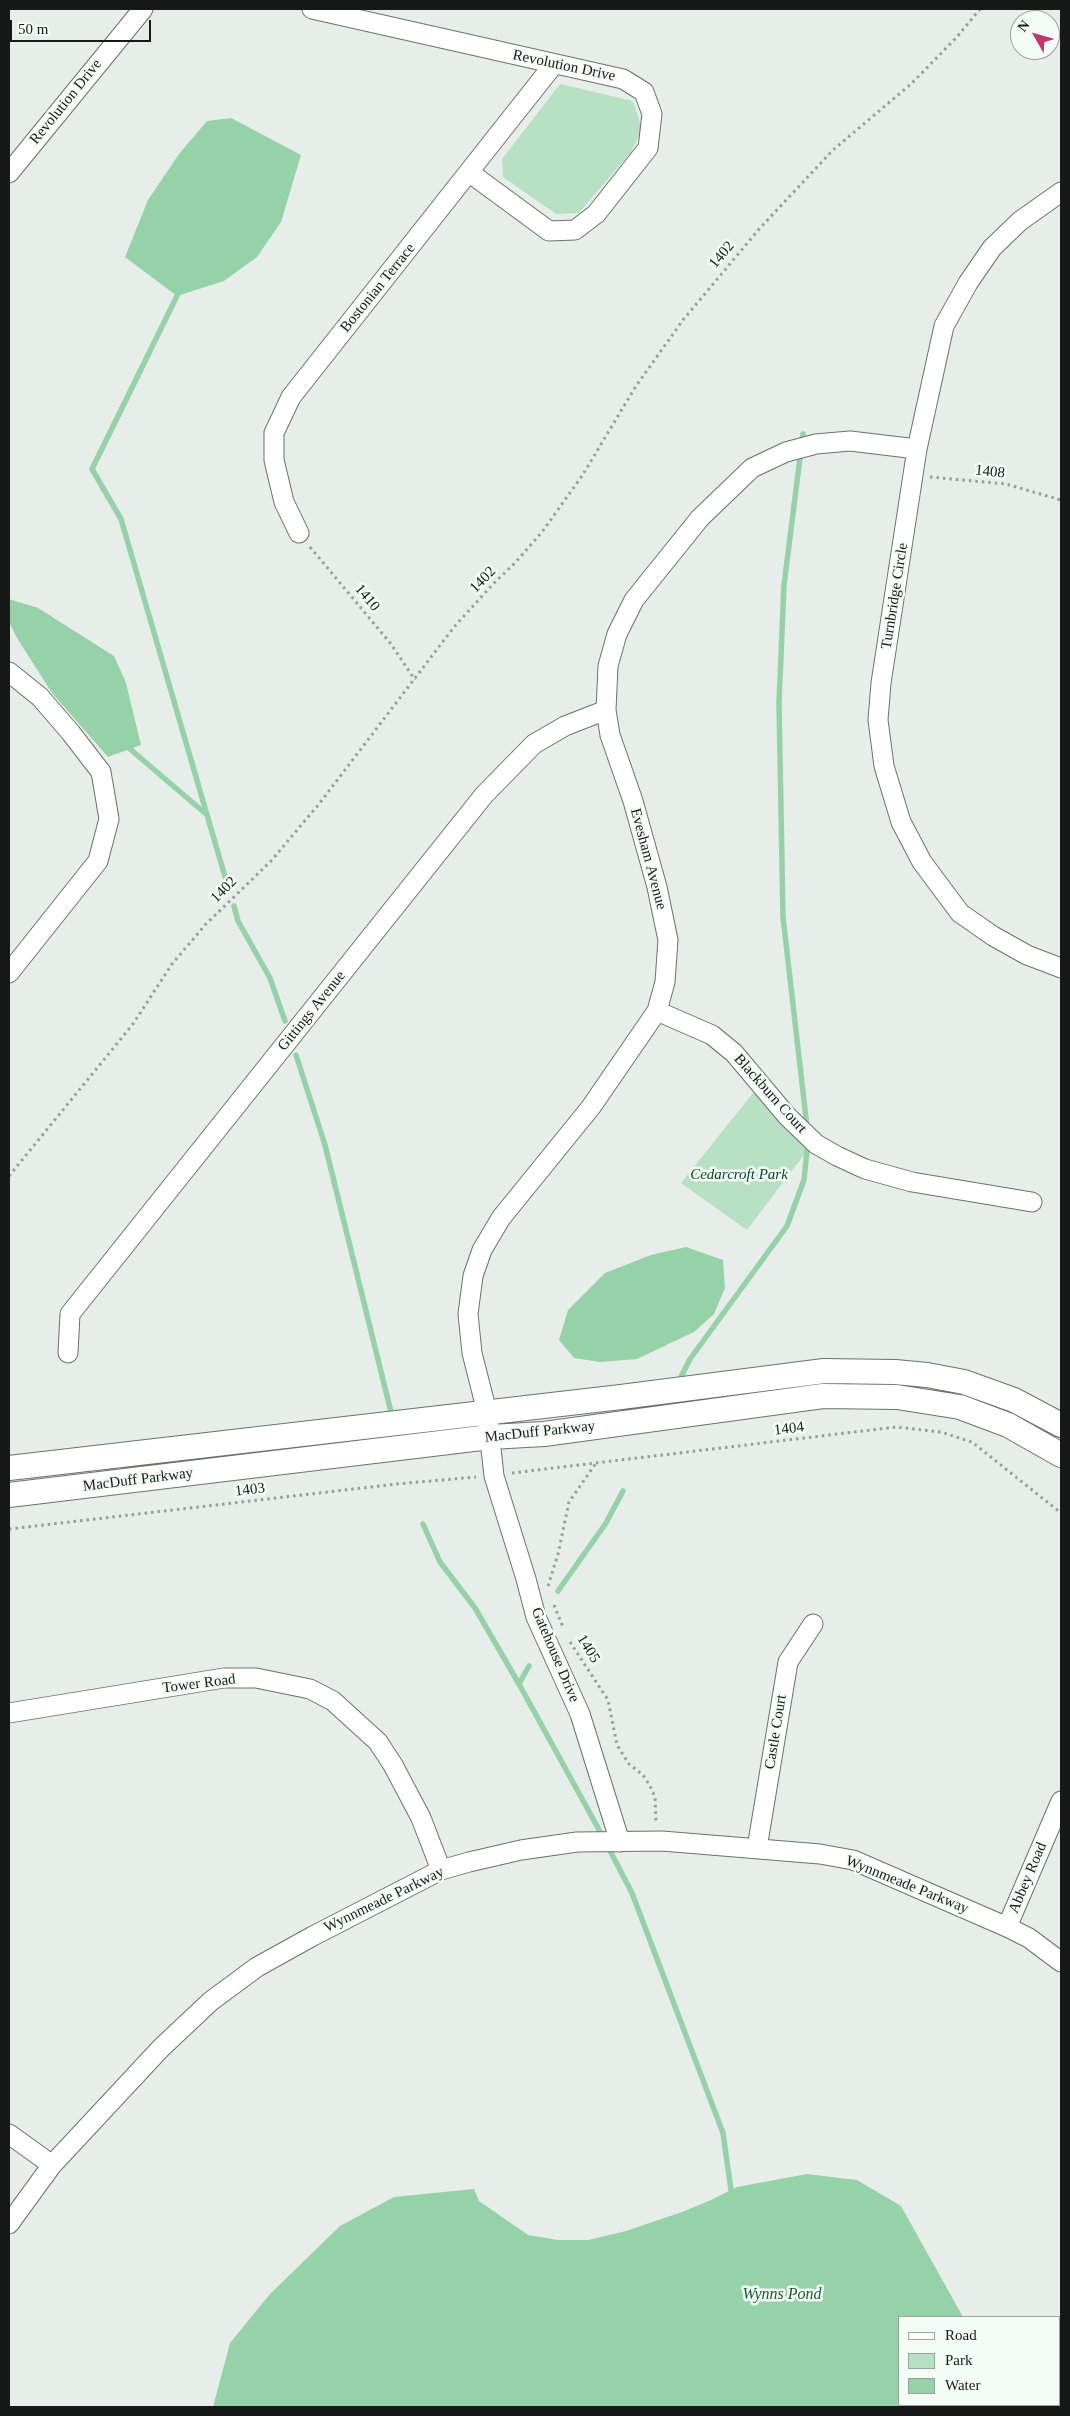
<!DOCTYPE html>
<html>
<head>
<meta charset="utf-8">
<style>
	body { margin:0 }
	#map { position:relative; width:1070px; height:2416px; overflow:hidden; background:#e7eee9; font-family:"Times New Roman",serif }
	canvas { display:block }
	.frame { position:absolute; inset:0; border:10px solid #171918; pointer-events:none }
	.legend { position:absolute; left:898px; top:2316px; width:162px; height:90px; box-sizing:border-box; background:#f4fcf6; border:1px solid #9ca19d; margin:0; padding:6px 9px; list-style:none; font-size:15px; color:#171918 }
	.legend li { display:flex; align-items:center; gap:10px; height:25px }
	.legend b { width:25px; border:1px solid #9ca19d }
	.north { position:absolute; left:1010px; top:10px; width:50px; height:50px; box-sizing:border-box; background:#f4fcf6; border:1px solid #9ca19d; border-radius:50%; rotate:308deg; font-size:14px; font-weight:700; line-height:20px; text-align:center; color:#171918 }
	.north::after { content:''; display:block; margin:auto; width:18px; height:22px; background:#c23669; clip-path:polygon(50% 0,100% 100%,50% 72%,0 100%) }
	.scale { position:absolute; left:10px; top:20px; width:141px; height:22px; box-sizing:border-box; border:2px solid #171918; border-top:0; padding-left:6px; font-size:15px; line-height:18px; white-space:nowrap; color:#171918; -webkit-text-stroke:4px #f4fcf6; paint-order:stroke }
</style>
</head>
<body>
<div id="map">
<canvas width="1070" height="2416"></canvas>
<div class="frame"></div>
<ul class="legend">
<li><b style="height:6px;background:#fff"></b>Road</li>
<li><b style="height:14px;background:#b8e0c3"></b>Park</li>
<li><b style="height:14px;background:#96d2a7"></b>Water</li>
</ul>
<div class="north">N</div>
<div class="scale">50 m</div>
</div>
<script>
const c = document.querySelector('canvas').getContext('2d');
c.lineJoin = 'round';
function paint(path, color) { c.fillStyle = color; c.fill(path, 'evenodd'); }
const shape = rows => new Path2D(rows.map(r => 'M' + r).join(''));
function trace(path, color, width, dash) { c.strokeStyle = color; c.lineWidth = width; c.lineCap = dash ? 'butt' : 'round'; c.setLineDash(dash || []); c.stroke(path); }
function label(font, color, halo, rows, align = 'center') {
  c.font = font + ' "Times New Roman",serif'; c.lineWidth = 5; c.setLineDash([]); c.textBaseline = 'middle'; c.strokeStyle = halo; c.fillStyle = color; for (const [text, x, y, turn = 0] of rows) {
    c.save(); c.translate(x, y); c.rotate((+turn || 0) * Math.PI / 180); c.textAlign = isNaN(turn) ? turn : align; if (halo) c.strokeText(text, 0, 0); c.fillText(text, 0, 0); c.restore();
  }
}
paint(shape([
	[560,84,633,101,642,129,631,152,579,213,556,214,503,177,502,159],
	[757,1088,810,1147,747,1230,681,1183]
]), '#b8e0c3');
paint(shape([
	[231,118,301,155,281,222,257,257,224,281,177,296,125,257,148,200,179,154,207,121],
	[9,599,38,608,114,656,126,683,141,745,108,757,52,693,17,638,9,622],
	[686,1247,723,1260,725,1288,714,1314,694,1332,637,1359,600,1362,574,1358,559,1340,568,1310,605,1273,651,1255],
	[807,2174,857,2180,901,2206,963,2317,899,2317,899,2405,1017,2405,1019,2407,213,2407,230,2343,270,2294,340,2226,394,2197,474,2189,479,2201,528,2235,558,2240,588,2240,626,2231,682,2212,711,2200,737,2187]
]), '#96d2a7');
trace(shape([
	[177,296,92,469,121,519,228,887],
	[803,434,784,585,779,703,783,917,807,1127],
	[130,749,206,814],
	[234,906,238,921,270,978,285,1021],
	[296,1055,325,1145,391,1412],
	[680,1379,690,1359,787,1226,804,1180,808,1141],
	[423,1524,440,1562,475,1608,519,1684,603,1837],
	[558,1591,606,1523,623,1491],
	[519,1684,529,1666],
	[607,1845,632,1893,723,2133,731,2190]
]), '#96d2a7', 5.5);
const minor = shape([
	[312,9,623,79,644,92,652,114,648,148,596,214,575,230,549,231,470,173],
	[9,173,143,9],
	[1061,192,1020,221,992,248,968,283,944,326,917,449,881,683,878,720,884,766,901,822,922,862,960,913,993,936,1027,955,1061,968],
	[299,533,284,502,274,460,274,433,291,397,554,64],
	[9,672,40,697,71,733,101,772,109,819,98,861,9,973],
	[657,1011,712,1035,734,1053,787,1116,816,1144,837,1156,865,1169,912,1182,1032,1202],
	[68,1353,70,1314,484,795,534,744,565,726,606,710],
	[9,1713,224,1678,256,1678,310,1689,333,1701,378,1742,393,1765,421,1818,441,1870],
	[620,1842,580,1714,536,1617,526,1579,494,1476,487,1412,472,1353,468,1314,473,1276,482,1250,501,1218,591,1107,657,1011,665,982,668,940,657,887,633,801,610,735,606,710,608,666,617,634,634,600,700,518,752,468,786,452,816,444,850,441,917,449],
	[757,1848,788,1662,813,1624],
	[1007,1927,1061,1801],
	[9,2134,52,2165],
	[9,2224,52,2165,161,2048,211,2001,257,1967,313,1936,441,1870,469,1862,521,1850,577,1842,662,1841,820,1854,853,1860,1007,1927,1029,1938,1061,1962]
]);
const tertiary = shape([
	[9,1468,621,1397,824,1371,895,1372,927,1375,964,1382,1014,1400,1061,1425],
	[9,1495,490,1437,544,1434,823,1396,897,1397,960,1407,1008,1425,1061,1455]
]);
trace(minor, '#6b716c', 21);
trace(tertiary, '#6b716c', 26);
trace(shape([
	[930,477,1006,484,1061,500],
	[310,547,391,644,415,680],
	[9,1176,133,1024,172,964,206,924,271,861,319,804,454,627,494,583,515,563,542,532,582,476,636,386,683,320,760,228,833,150,911,84,956,38,980,9],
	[512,1473,896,1427,941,1432,972,1442,1061,1513],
	[9,1529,396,1484,476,1477],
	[548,1586,558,1554,569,1502,596,1463],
	[554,1605,563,1627],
	[570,1642,608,1700,617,1745,629,1764,643,1775,650,1786,655,1797,656,1824]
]), '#979c99', 3, [2.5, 4]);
trace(minor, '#fff', 19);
trace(tertiary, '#fff', 24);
label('15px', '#171918', '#f4fcf6', [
	["Revolution Drive",564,66,12],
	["Revolution Drive",66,102,-51],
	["1402",722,255,-50],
	["Bostonian Terrace",378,288,-51],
	["1408",990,472,6],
	["1402",483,580,-46],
	["Turnbridge Circle",895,596,-81],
	["1410",367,598,50],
	["Evesham Avenue",648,859,75],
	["1402",224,890,-45],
	["Gittings Avenue",312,1011,-51],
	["Blackburn Court",770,1094,48],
	["1404",789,1429,-7],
	["MacDuff Parkway",540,1432,-6],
	["MacDuff Parkway",138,1480,-7],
	["1403",250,1490,-7],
	["1405",588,1649,58],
	["Gatehouse Drive",555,1655,67],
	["Tower Road",199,1684,-7],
	["Castle Court",776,1732,-81],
	["Abbey Road",1028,1878,-67],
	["Wynnmeade Parkway",907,1885,22],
	["Wynnmeade Parkway",384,1900,-26]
]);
label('italic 15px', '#004822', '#f4fcf6', [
	["Cedarcroft Park",739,1175]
]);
label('italic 16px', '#195b33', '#f4fcf6', [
	["Wynns Pond",782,2295]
]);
</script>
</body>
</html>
